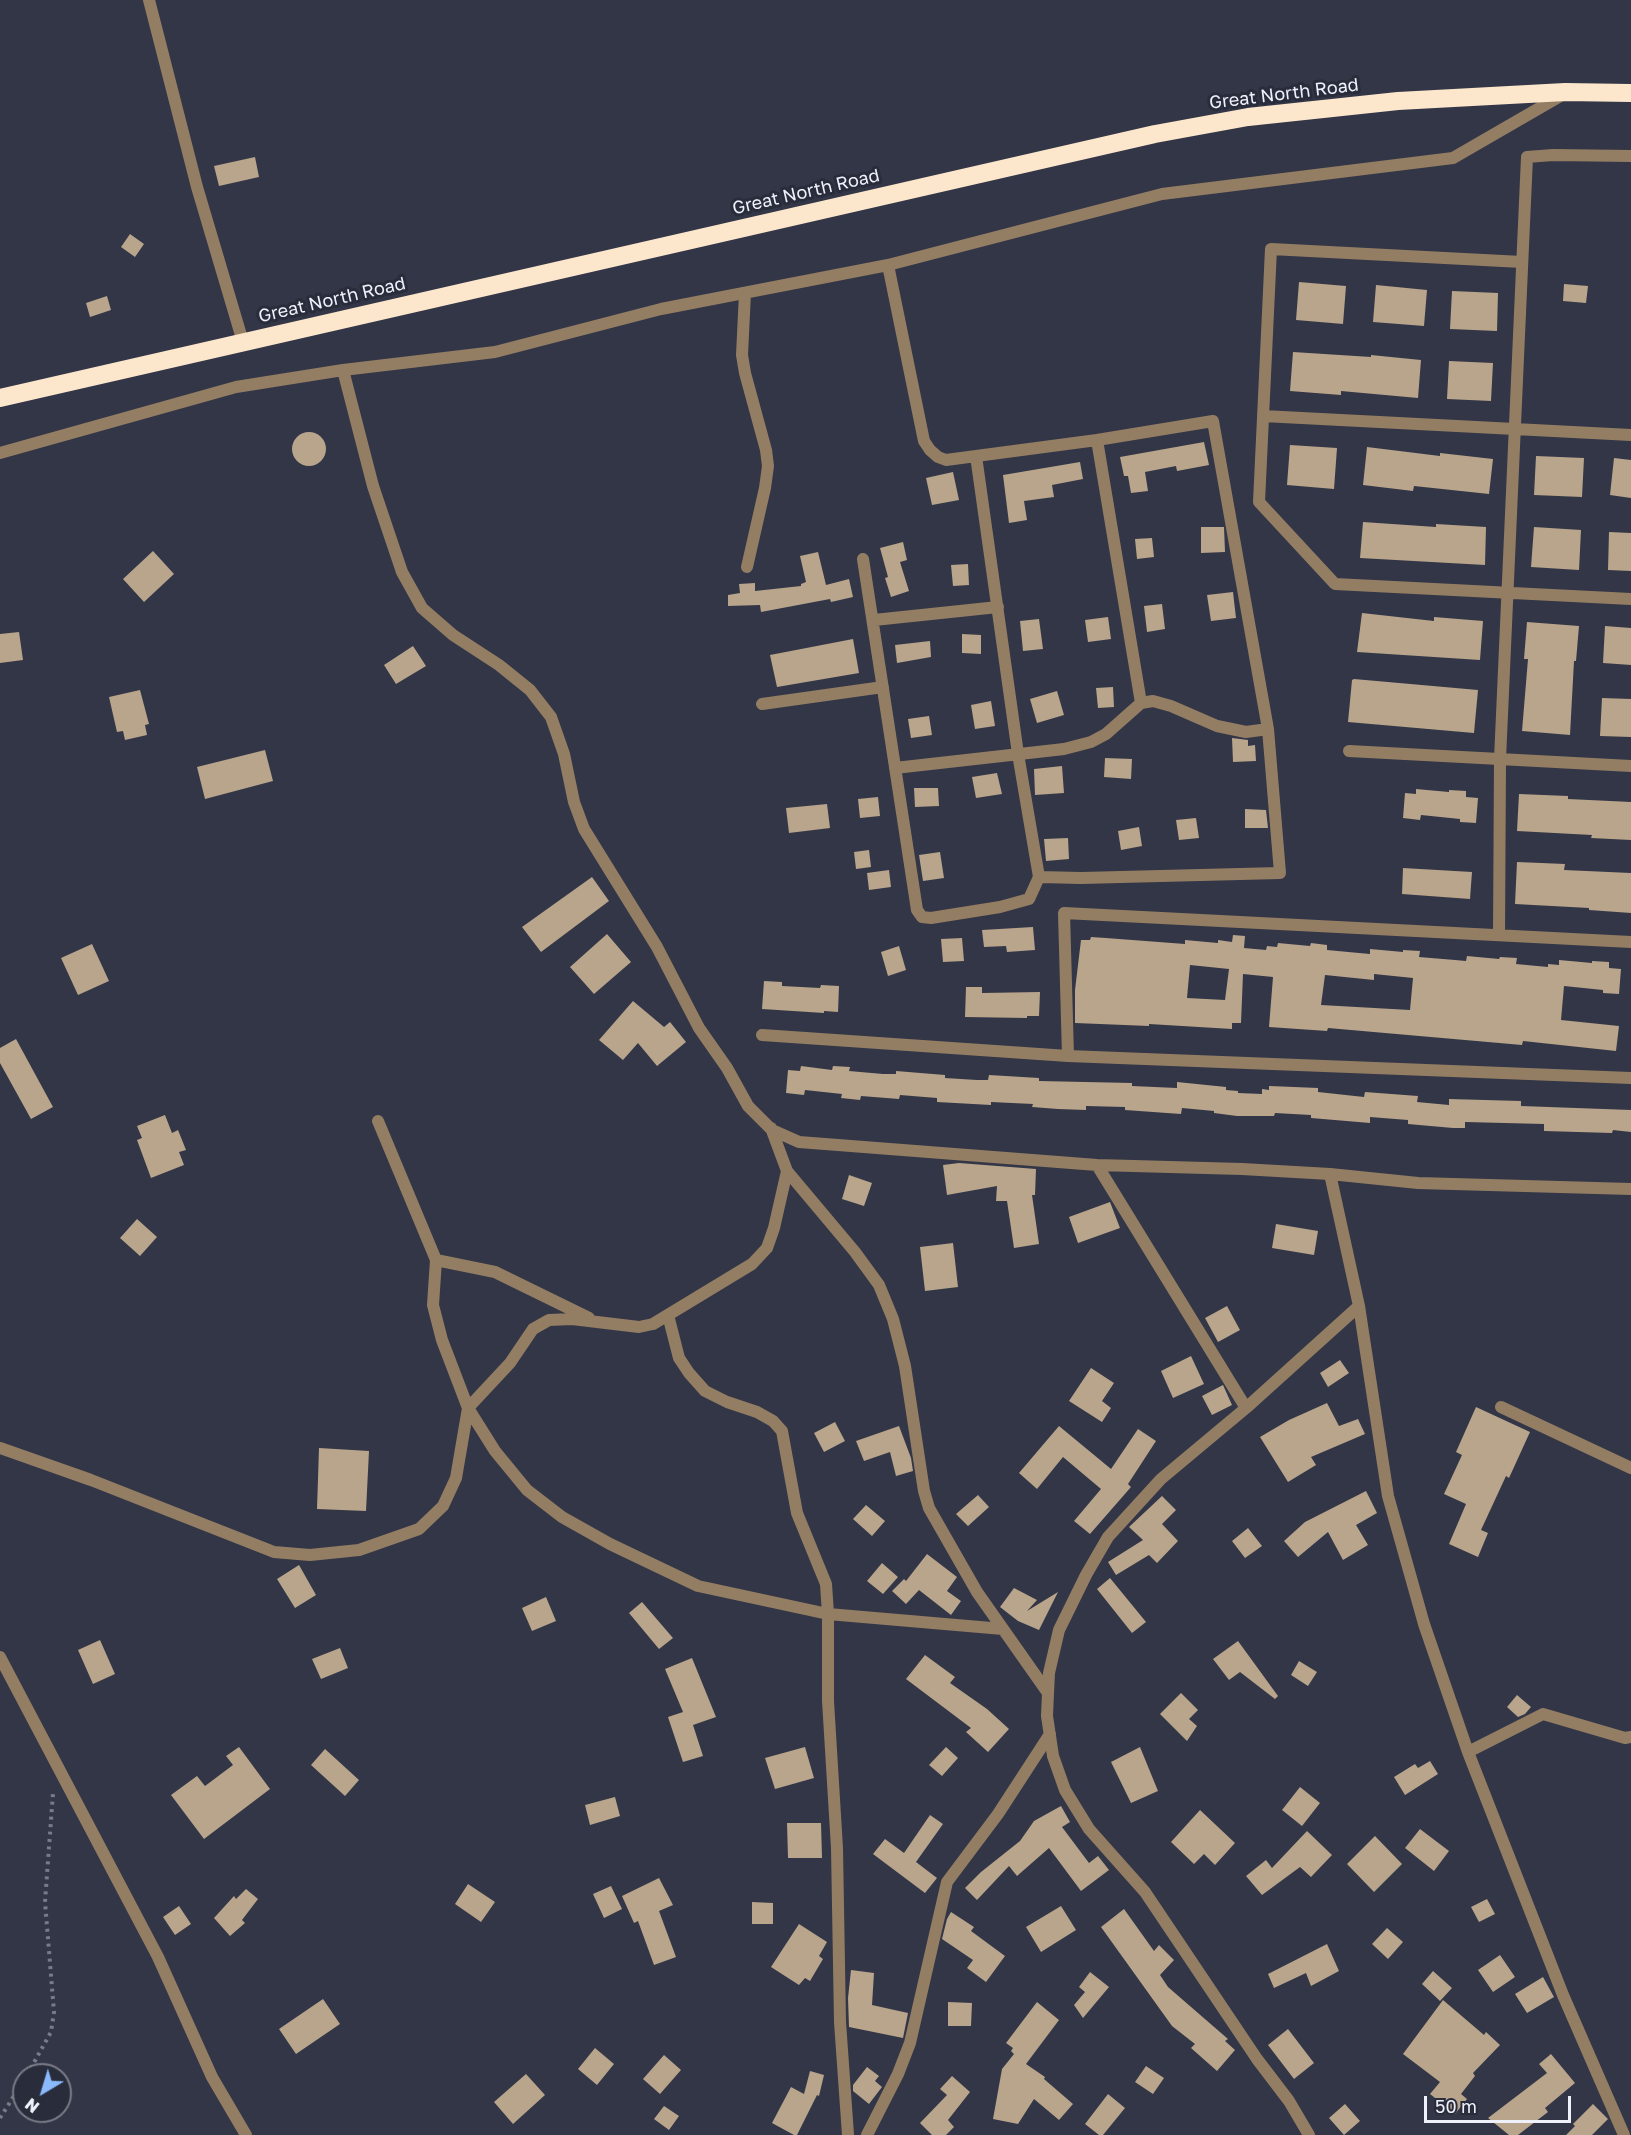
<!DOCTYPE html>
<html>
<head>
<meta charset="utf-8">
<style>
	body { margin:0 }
	#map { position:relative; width:1631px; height:2135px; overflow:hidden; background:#333646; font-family:"Golos Text",sans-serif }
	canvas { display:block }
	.north { position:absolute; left:12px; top:2063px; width:60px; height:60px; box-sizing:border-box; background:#292c3b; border:2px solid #787a87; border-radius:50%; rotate:218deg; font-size:16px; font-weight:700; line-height:24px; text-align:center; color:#eef0fa }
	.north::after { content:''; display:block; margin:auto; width:21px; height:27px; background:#8abafc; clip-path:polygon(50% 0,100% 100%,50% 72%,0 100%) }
	.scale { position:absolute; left:1424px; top:2096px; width:147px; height:27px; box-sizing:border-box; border:3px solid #eef0fa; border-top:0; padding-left:8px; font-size:18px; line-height:21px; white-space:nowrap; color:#eef0fa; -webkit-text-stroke:4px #292c3b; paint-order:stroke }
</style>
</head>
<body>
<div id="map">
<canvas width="1631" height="2135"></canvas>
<div class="north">N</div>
<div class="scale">50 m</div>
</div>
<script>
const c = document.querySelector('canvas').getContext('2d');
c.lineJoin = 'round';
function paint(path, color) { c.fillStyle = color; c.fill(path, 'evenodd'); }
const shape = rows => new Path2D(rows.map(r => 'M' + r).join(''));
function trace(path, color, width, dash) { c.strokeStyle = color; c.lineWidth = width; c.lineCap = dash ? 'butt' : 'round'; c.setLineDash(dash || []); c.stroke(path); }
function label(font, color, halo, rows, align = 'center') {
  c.font = font + ' "Golos Text",sans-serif'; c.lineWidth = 6; c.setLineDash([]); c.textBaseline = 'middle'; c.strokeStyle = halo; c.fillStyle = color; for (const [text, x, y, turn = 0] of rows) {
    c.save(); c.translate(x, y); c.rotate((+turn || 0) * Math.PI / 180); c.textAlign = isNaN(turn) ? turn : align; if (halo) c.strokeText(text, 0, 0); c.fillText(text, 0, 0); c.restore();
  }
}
paint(shape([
	[255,157,259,177,219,186,214,166],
	[130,234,144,244,135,257,121,247],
	[1299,282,1346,286,1343,324,1296,320],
	[1564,284,1588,286,1586,303,1563,301],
	[1376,285,1427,290,1424,326,1373,322],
	[1452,291,1498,293,1497,331,1450,329],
	[107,296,111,310,90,317,86,303],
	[1293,352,1371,357,1371,355,1421,360,1418,398,1341,391,1341,395,1290,391],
	[1449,361,1493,363,1491,401,1447,399],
	'292 449a17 17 0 1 1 34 0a17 17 0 1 1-34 0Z',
	[1204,442,1209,465,1177,471,1176,466,1145,472,1148,491,1131,493,1128,476,1124,476,1120,457],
	[1290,445,1337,448,1334,489,1287,485],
	[1367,447,1440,456,1440,453,1493,459,1489,494,1414,486,1413,491,1363,485],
	[1536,456,1584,458,1582,497,1534,495],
	[1614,458,1631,460,1631,498,1610,495],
	[1080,462,1083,479,1052,485,1054,497,1024,501,1027,520,1009,523,1003,475],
	[953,472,959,500,932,505,926,478],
	[1363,522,1436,527,1436,524,1486,527,1485,565,1360,558],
	[1201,527,1224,527,1225,552,1201,553],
	[1534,527,1581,530,1579,570,1531,567],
	[1609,532,1631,533,1631,571,1608,570],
	[1152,538,1154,557,1137,559,1135,539],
	[903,542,907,560,900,562,909,591,891,597,885,578,888,577,880,548],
	[153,551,174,574,144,602,123,579],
	[818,552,826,585,849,579,853,597,831,602,830,599,761,612,760,605,728,606,728,595,740,593,739,584,755,583,755,591,801,586,801,584,806,582,800,556],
	[968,564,969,585,953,586,951,565],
	[1233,592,1236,618,1211,621,1207,595],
	[1162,604,1165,629,1147,632,1144,606],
	[1362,613,1434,621,1434,617,1483,621,1480,660,1357,652],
	[1108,617,1111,639,1088,642,1085,620],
	[1039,619,1043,649,1023,651,1020,621],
	[1527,622,1579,626,1576,661,1574,661,1570,735,1522,731,1528,659,1524,659],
	[1605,626,1631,628,1631,665,1603,663],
	[19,632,23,660,0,663,0,634],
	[962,634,981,635,981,654,962,653],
	[853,639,859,673,777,687,770,655],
	[930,641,931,657,897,663,895,645],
	[413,646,426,666,396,684,384,665],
	[1354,679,1478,690,1474,733,1348,722,1352,680],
	[1113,687,1114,707,1098,708,1096,688],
	[140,690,149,724,145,725,147,735,125,740,123,731,117,732,109,697],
	[1057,691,1064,715,1037,723,1030,699],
	[1602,698,1631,699,1631,737,1600,736],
	[991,701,995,726,975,729,971,705],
	[929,716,932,735,911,738,908,719],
	[1232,738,1248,740,1248,746,1255,745,1256,761,1233,762],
	[265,750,273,781,205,799,197,767],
	[1105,758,1132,759,1131,779,1104,777],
	[1062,766,1064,793,1035,795,1034,769],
	[997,773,1002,794,976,798,972,777],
	[914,788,938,788,939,806,915,807],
	[1416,789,1449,792,1449,790,1466,791,1466,797,1478,798,1476,823,1460,822,1460,819,1421,815,1420,820,1403,818,1405,793,1416,794],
	[1519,794,1568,796,1568,799,1631,802,1631,840,1591,838,1592,835,1517,831],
	[878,797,880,816,860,818,858,799],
	[827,804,830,828,789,833,786,808],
	[1245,809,1266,810,1268,828,1245,828],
	[1196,818,1199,838,1179,840,1176,820],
	[1139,827,1142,846,1121,850,1118,831],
	[1068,838,1069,859,1046,861,1044,839],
	[869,850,871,867,856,869,854,852],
	[940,852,944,878,923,881,919,855],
	[1517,862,1565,864,1564,870,1631,873,1631,913,1589,910,1589,908,1515,904],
	[1403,868,1472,872,1470,899,1402,894],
	[889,870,891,887,869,890,867,873],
	[592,877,609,901,541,952,522,927],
	[1033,927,1035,950,1007,952,1006,946,984,947,982,930],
	[607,934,631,962,594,994,570,967],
	[1233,935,1245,936,1244,948,1266,950,1267,946,1277,947,1278,943,1310,946,1311,943,1327,945,1327,950,1359,953,1370,954,1370,949,1403,952,1403,950,1420,951,1419,957,1455,960,1466,961,1467,956,1499,959,1500,957,1517,958,1516,964,1548,967,1548,964,1559,965,1559,960,1592,963,1592,961,1609,962,1609,968,1621,969,1619,994,1603,993,1603,990,1564,986,1561,1020,1619,1026,1616,1051,1523,1041,1522,1045,1328,1028,1327,1031,1269,1027,1273,977,1243,974,1241,1023,1232,1023,1232,1029,1149,1024,1149,1026,1075,1023,1075,990,1081,940,1090,940,1091,937,1106,938,1185,944,1185,940,1218,943,1218,940,1232,942],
	[1190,965,1229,969,1225,1000,1187,998],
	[1374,974,1413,978,1410,1010,1321,1005,1325,975,1374,980],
	[962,938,964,961,943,962,941,939],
	[92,944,109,981,78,995,61,958],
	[899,946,906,970,888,976,881,952],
	[764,981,782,982,782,986,820,988,821,985,839,986,838,1012,824,1011,824,1013,762,1009],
	[966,987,982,987,982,993,1040,992,1039,1016,1027,1016,1027,1018,965,1017],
	[633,1001,664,1027,670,1022,686,1042,657,1066,638,1043,623,1060,599,1040],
	[16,1039,53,1107,31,1119,0,1063,0,1048],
	[801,1066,832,1070,833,1066,850,1067,849,1071,883,1074,896,1074,896,1071,945,1075,945,1078,977,1080,988,1080,989,1075,1039,1078,1039,1081,1132,1083,1132,1086,1177,1088,1177,1082,1226,1087,1226,1090,1238,1091,1238,1093,1262,1094,1262,1089,1269,1090,1269,1086,1294,1087,1318,1088,1318,1092,1364,1097,1365,1092,1418,1096,1417,1102,1449,1105,1449,1099,1521,1101,1521,1106,1631,1110,1631,1132,1613,1130,1612,1133,1544,1131,1544,1124,1465,1122,1465,1128,1453,1128,1408,1124,1408,1120,1370,1117,1370,1123,1311,1118,1311,1115,1275,1113,1274,1116,1237,1116,1214,1113,1214,1111,1182,1108,1181,1114,1125,1110,1125,1107,1086,1106,1086,1110,1058,1109,1032,1107,1033,1104,991,1102,991,1105,937,1102,937,1098,900,1095,899,1099,861,1096,860,1100,841,1098,842,1094,805,1090,804,1095,786,1093,788,1070,800,1071],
	[165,1115,172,1133,178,1130,186,1150,179,1152,184,1165,151,1178,137,1140,142,1138,137,1126],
	[959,1163,1036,1169,1035,1195,1032,1195,1039,1244,1014,1248,1007,1201,996,1201,997,1186,947,1195,943,1165],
	[849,1175,872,1183,864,1206,842,1199],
	[1110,1202,1120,1228,1078,1243,1069,1217],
	[137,1219,157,1237,140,1256,120,1238],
	[1276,1224,1318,1231,1314,1255,1272,1248],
	[953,1243,958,1287,925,1291,920,1247],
	[1227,1306,1240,1330,1218,1342,1205,1318],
	[1191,1356,1204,1384,1173,1398,1161,1371],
	[1340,1360,1349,1373,1328,1387,1320,1373],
	[1091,1368,1114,1383,1102,1401,1111,1408,1102,1422,1069,1401],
	[1223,1385,1232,1405,1212,1415,1202,1396],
	[1327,1403,1339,1426,1358,1419,1365,1434,1311,1457,1316,1465,1288,1482,1260,1437,1289,1420],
	[1476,1407,1530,1432,1509,1478,1506,1476,1481,1530,1488,1533,1478,1557,1449,1544,1466,1504,1444,1494,1462,1455,1456,1452],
	[835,1422,845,1441,824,1452,814,1433],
	[899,1426,911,1458,913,1471,896,1476,890,1452,864,1461,856,1441],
	[1059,1426,1111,1469,1138,1429,1156,1441,1128,1484,1131,1487,1090,1534,1074,1521,1101,1489,1063,1457,1037,1489,1019,1473],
	[319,1448,369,1451,366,1511,317,1509],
	[1366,1491,1377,1513,1356,1525,1368,1545,1343,1560,1328,1532,1298,1557,1284,1541,1305,1522],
	[978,1495,989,1507,968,1526,956,1514],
	[1162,1496,1176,1510,1162,1524,1178,1541,1157,1563,1149,1555,1116,1575,1108,1562,1143,1540,1129,1527],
	[866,1505,885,1521,872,1536,853,1519],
	[1248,1528,1262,1546,1245,1558,1232,1541],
	[927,1554,957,1577,947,1591,961,1601,951,1615,919,1590,906,1604,892,1591,904,1579,906,1581],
	[882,1563,898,1577,883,1594,867,1581],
	[299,1565,316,1595,295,1608,277,1579],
	[1110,1578,1146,1622,1132,1633,1097,1589],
	[1014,1588,1037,1600,1027,1611,1058,1592,1039,1630,1018,1621,1000,1607],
	[546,1597,556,1621,532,1631,522,1608],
	[642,1602,673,1638,659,1649,629,1613],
	[100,1640,115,1674,93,1684,78,1650],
	[1238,1641,1278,1696,1275,1699,1240,1672,1229,1680,1213,1659],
	[340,1648,348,1668,321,1679,312,1659],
	[925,1655,955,1677,950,1683,987,1709,1009,1729,988,1752,966,1732,971,1728,906,1679],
	[692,1658,716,1717,693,1725,703,1756,683,1762,668,1717,683,1712,665,1669],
	[1299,1661,1317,1672,1308,1686,1291,1675],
	[1181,1693,1198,1710,1189,1719,1197,1726,1187,1741,1160,1714],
	[1517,1695,1531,1707,1525,1714,1518,1717,1507,1707],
	[239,1747,270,1789,204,1839,171,1795,197,1776,205,1786,233,1765,226,1756],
	[805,1747,814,1778,775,1789,765,1758],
	[946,1747,958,1758,942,1776,929,1765],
	[1140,1747,1158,1791,1131,1803,1111,1762],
	[325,1749,359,1780,345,1796,311,1765],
	[1430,1761,1438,1774,1405,1795,1394,1777,1415,1764,1418,1768],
	[1300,1787,1320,1803,1302,1826,1282,1810],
	[615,1797,620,1816,590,1825,585,1805],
	[1061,1806,1070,1822,1062,1827,1089,1863,1098,1856,1109,1870,1081,1891,1049,1848,1017,1876,1009,1866,977,1900,965,1888,981,1872,1020,1841,1034,1821],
	[1200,1810,1235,1843,1215,1865,1204,1854,1194,1864,1171,1842],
	[930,1815,943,1824,916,1862,937,1878,925,1893,873,1854,885,1839,904,1853],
	[787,1823,821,1823,822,1858,788,1858],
	[1420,1829,1449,1851,1434,1871,1405,1848],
	[1307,1831,1332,1855,1311,1877,1300,1867,1262,1895,1246,1876,1266,1860,1272,1868],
	[1375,1836,1402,1864,1374,1892,1347,1864],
	[659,1878,673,1905,659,1911,676,1957,654,1965,638,1921,634,1923,622,1896],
	[468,1884,495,1902,481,1922,455,1904],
	[611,1886,622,1909,604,1918,593,1894],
	[246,1889,258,1899,242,1920,245,1923,230,1936,214,1918,234,1896,236,1899],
	[1487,1899,1495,1914,1479,1922,1471,1907],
	[752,1902,773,1903,773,1924,752,1924],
	[179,1906,191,1924,175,1935,163,1917],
	[1061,1906,1076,1930,1041,1952,1026,1927],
	[1124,1909,1154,1951,1159,1945,1174,1960,1160,1975,1168,1987,1228,2039,1225,2041,1235,2050,1217,2071,1191,2048,1195,2044,1172,2026,1101,1927],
	[951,1912,974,1927,971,1931,1005,1956,986,1982,967,1968,973,1960,942,1939,947,1919],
	[799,1924,827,1942,819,1956,823,1959,810,1981,805,1978,799,1985,771,1967],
	[1387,1928,1403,1942,1388,1959,1372,1944],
	[1327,1944,1339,1971,1311,1986,1306,1973,1274,1988,1268,1974],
	[1500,1955,1515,1977,1493,1992,1478,1970],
	[851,1970,874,1973,872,2005,908,2013,903,2038,849,2027,848,1998],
	[1433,1971,1452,1988,1440,2001,1422,1984],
	[1090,1972,1109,1987,1083,2018,1074,2005,1085,1992,1079,1987],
	[1543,1977,1554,1997,1527,2013,1515,1994],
	[323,1999,340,2024,296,2054,279,2029],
	[1443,2000,1484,2035,1486,2032,1500,2045,1473,2073,1475,2076,1461,2094,1467,2099,1455,2114,1430,2094,1440,2082,1403,2054],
	[948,2002,972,2003,971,2026,948,2026],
	[1037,2002,1059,2020,1026,2064,1045,2077,1044,2079,1073,2104,1059,2120,1034,2099,1018,2124,993,2119,1002,2069,1014,2054,1011,2051,1013,2048,1006,2043],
	[1288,2029,1314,2063,1294,2079,1268,2045],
	[595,2048,614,2064,597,2085,578,2069],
	[1551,2054,1575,2083,1545,2108,1548,2112,1518,2135,1509,2135,1488,2118,1547,2073,1539,2064],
	[664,2055,681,2070,660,2094,643,2079],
	[1146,2066,1164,2078,1153,2094,1135,2082],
	[867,2067,879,2076,875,2081,882,2087,869,2104,853,2091,853,2085],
	[810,2071,824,2075,819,2096,817,2095,797,2135,794,2135,772,2123,791,2087,804,2094],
	[526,2074,545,2095,513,2124,494,2102],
	[952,2076,970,2092,948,2120,954,2127,946,2135,932,2135,920,2123,947,2095,940,2089],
	[1108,2094,1125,2108,1103,2135,1099,2135,1085,2124],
	[1345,2104,1360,2121,1344,2135,1329,2118],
	[1593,2104,1608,2119,1592,2135,1566,2135,1575,2126,1573,2124],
	[664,2106,679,2116,669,2130,654,2119]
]), '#b8a58c');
trace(shape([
	[27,2075,51,2032,54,2012,45,1902,53,1793],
	[0,2118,24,2080]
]), '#787b89', 4, [3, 4.5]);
trace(shape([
	[149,0,197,187,243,342],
	[1522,262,1271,249,1259,502,1335,584,1631,599],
	[1263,416,1631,435],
	[1349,751,1631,766],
	[1499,935,1500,759,1527,157,1553,155,1631,156],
	[762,1035,1068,1056,1631,1078],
	[1068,1056,1064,913,1631,942]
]), '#937e64', 12);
trace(shape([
	[745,293,742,355,745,373,766,450,768,466,765,488,747,567],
	[343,370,373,486,402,572,422,608,453,635,499,665,530,690,551,717,564,754,574,802,584,829,657,947,699,1028,727,1068,748,1106,772,1130,799,1142,1097,1165,1242,1169,1330,1174,1418,1183,1631,1189],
	[1097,440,1141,703],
	[0,453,236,387,343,370,495,352,661,309,888,265,1162,194,1453,158,1562,95],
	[976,456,1018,754,1039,877],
	[863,559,917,910,922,917,931,918,1000,907,1029,899,1039,877,1081,878,1280,873,1268,729,1213,421,1097,440,946,460,938,457,930,450,924,441,888,265],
	[874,620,998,607],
	[762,704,883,687],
	[895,768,1064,749,1091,742,1106,734,1141,703,1153,701,1171,706,1217,726,1246,732,1268,729],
	[378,1121,436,1260,495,1272,589,1318],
	[771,1128,787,1171,855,1252,879,1285,893,1319,905,1366,924,1491,929,1508,977,1592,1048,1693],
	[1097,1165,1246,1408],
	[1330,1174,1359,1306,1388,1496,1424,1624,1468,1752,1563,1995,1624,2135],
	[436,1260,433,1305,442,1340,468,1408,495,1451,527,1490,562,1517,610,1544,698,1586,828,1614,1003,1629],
	[668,1315,679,1358,689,1373,705,1391,727,1402,757,1412,773,1421,782,1431,797,1513,826,1584,828,1614,828,1701,837,1848,840,2022,848,2135],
	[1501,1407,1631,1468],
	[0,1448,91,1480,274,1552,310,1555,359,1550,419,1529,443,1506,456,1478,468,1408,510,1363,533,1329,549,1320,572,1319,639,1327,653,1324,752,1264,767,1248,774,1228,787,1171],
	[0,1657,158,1957,212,2077,246,2135],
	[1468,1752,1543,1714,1625,1738,1631,1737],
	[867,2135,898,2074,910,2043,947,1882,998,1814,1050,1734],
	[1309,2135,1289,2101,1257,2059,1145,1892,1089,1829,1065,1790,1053,1756,1047,1716,1048,1693,1049,1673,1059,1630,1086,1575,1108,1537,1161,1479,1246,1408,1359,1306]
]), '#937e64', 12);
trace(shape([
	[0,398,1155,134,1248,117,1398,101,1565,92,1631,93]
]), '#fce7cd', 18);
label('18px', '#eef0fa', '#292c3b', [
	["Great North Road",1284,94,-7],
	["Great North Road",806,192,-13],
	["Great North Road",332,300,-13]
]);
</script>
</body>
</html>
